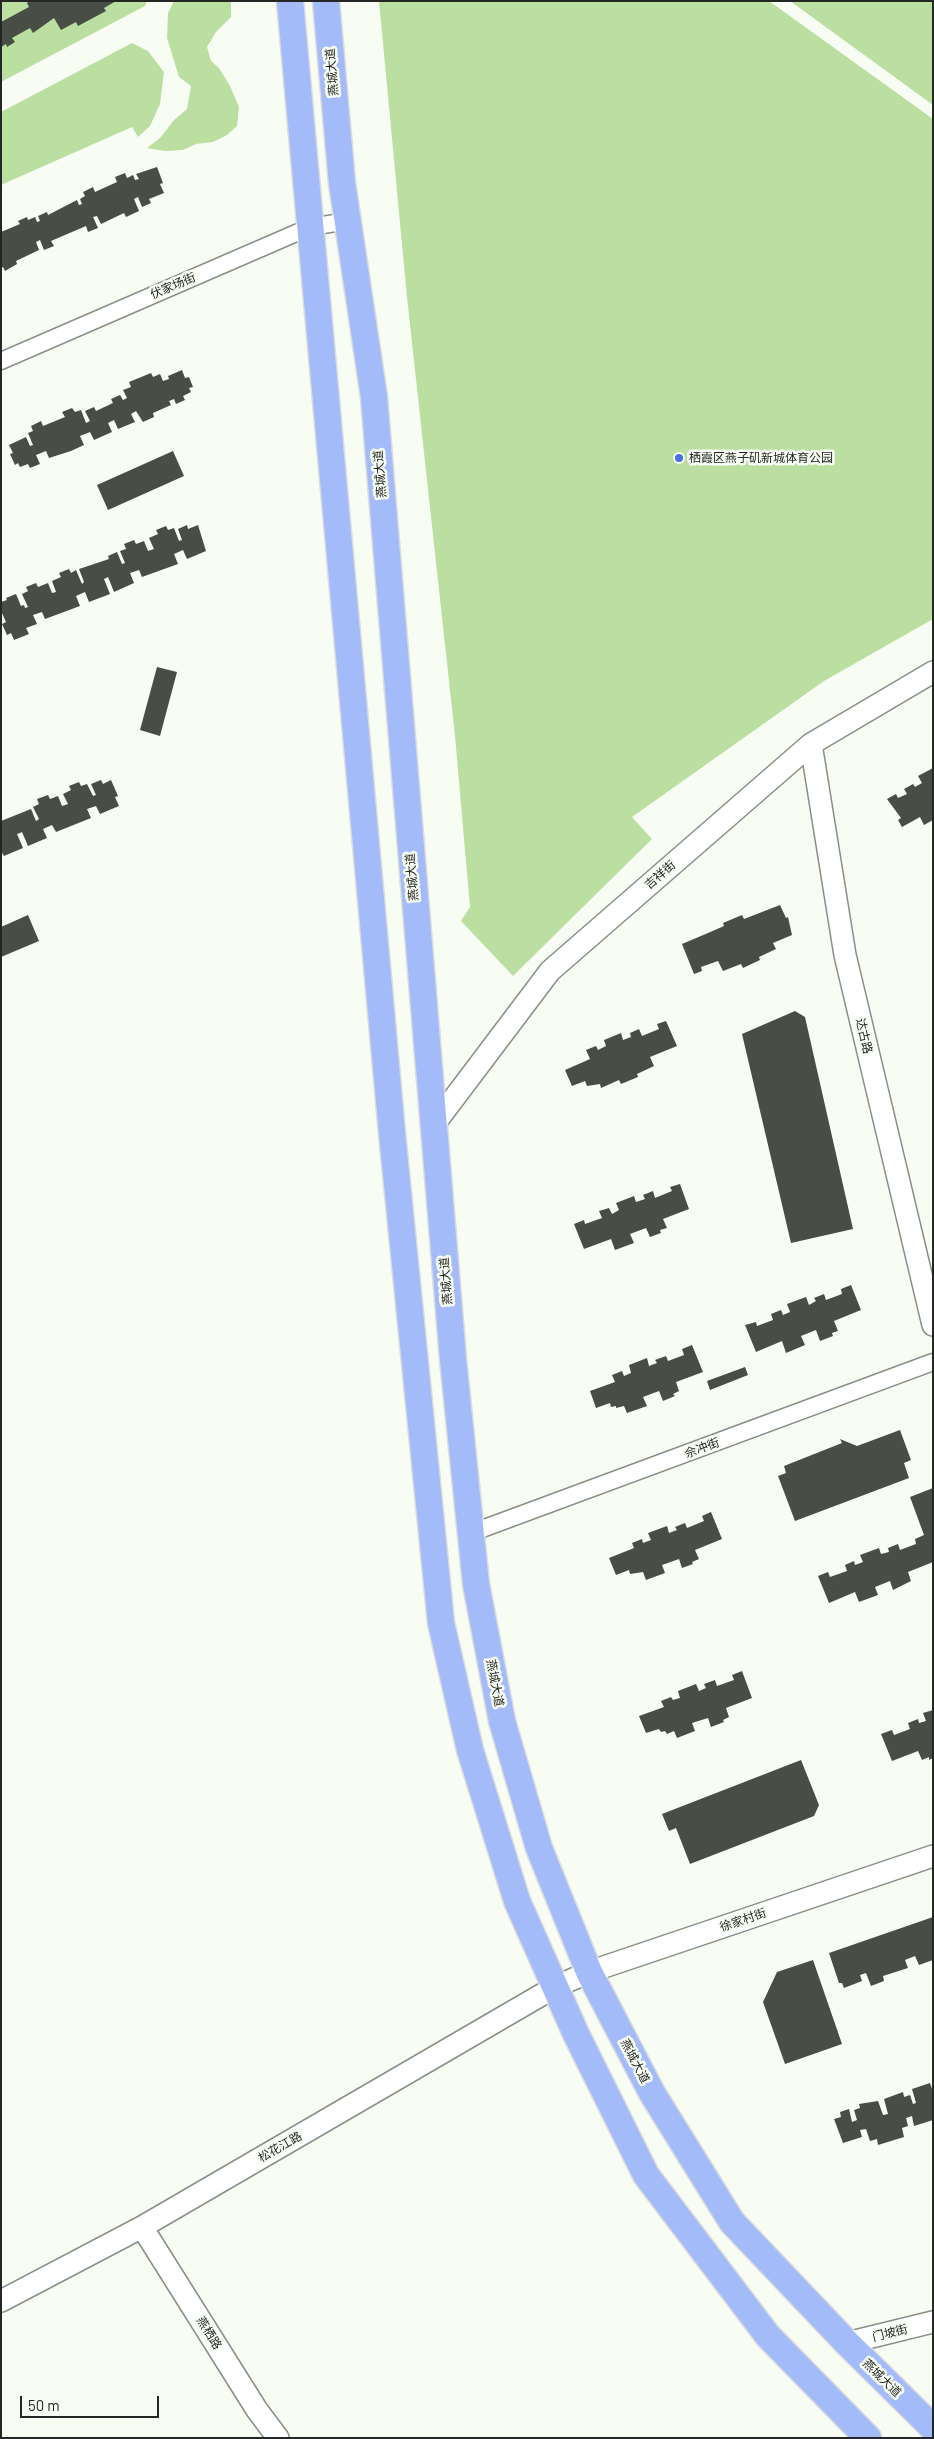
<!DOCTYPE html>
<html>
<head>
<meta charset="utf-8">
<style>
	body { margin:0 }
	#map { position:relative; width:934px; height:2439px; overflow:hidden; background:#f7fdf3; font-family:Barlow,sans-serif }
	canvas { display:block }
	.frame { position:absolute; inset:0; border:2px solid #252724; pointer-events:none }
	.scale { position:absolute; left:20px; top:2396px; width:139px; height:22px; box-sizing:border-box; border:2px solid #252724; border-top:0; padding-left:6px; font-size:15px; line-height:18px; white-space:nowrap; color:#252724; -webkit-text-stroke:4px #f7fdf3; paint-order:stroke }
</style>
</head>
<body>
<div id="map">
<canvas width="934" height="2439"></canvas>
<div class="frame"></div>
<div class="scale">50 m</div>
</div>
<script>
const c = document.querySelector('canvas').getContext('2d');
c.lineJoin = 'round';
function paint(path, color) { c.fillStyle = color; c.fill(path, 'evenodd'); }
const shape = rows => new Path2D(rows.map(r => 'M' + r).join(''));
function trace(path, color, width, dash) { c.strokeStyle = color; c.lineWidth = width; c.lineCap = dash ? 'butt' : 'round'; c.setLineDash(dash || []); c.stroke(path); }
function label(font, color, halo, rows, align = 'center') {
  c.font = font + ' Barlow,"Noto Sans SC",sans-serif'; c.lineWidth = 5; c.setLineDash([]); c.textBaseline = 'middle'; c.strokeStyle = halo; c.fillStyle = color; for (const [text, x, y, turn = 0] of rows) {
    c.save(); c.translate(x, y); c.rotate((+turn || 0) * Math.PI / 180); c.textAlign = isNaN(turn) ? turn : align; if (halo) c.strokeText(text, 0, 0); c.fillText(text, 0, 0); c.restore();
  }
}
paint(shape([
	[1,1,147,1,145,6,1,82],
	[174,1,231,1,231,17,216,32,207,47,211,61,219,68,230,86,239,107,237,126,227,135,213,142,196,144,183,150,165,151,147,148,160,138,174,120,187,109,191,86,179,77,167,38,168,13],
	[379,1,769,1,933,119,933,619,824,681,632,817,652,839,513,976,461,921,470,907,455,736,407,297],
	[790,1,933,1,933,105],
	[132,43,148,51,164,72,160,104,150,126,138,137,132,127,1,185,1,112]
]), '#bbdfa0');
paint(shape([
	[29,1,116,1,104,8,106,11,78,26,76,22,61,30,54,18,33,33,30,28,12,38,15,42,7,47,6,44,1,47,1,22,29,7,27,3],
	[157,167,163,183,160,184,164,193,149,199,151,203,142,207,138,197,134,199,139,211,126,217,124,213,101,224,97,216,93,217,98,228,88,232,86,226,51,241,54,246,44,250,40,240,36,242,39,250,16,261,17,264,12,267,5,271,3,267,1,268,1,232,20,224,18,221,27,217,28,220,35,217,37,222,40,221,38,216,47,212,48,215,77,200,79,205,82,204,80,199,85,196,83,192,93,187,95,192,117,182,115,177,125,173,127,178,133,175,135,180,139,179,136,174],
	[182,370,185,378,189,377,193,387,189,388,191,392,183,396,185,400,176,404,174,399,169,401,171,405,153,413,154,417,143,422,136,411,131,414,135,422,118,429,114,420,108,423,112,432,94,440,90,432,80,436,84,445,71,451,49,458,46,451,36,455,40,464,30,468,28,464,20,467,18,463,15,465,10,454,13,453,9,445,26,437,30,446,33,445,28,433,33,431,31,426,41,421,43,426,65,417,62,412,72,408,75,412,81,410,86,423,90,421,85,411,94,407,96,411,113,403,111,399,120,395,123,400,127,398,123,390,131,387,129,382,151,373,153,377,160,374,163,381,169,379,168,376],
	[173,451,184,476,108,510,97,485],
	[187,525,188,529,198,525,206,551,187,559,183,550,174,554,178,564,142,577,139,570,130,573,134,583,114,592,108,577,104,579,110,594,89,602,85,592,76,596,80,606,45,619,42,612,33,615,37,624,26,628,29,634,14,640,11,633,7,635,2,624,6,622,1,611,1,602,7,600,6,598,16,594,21,606,24,605,25,608,28,607,22,594,28,591,26,587,36,583,38,587,48,583,52,593,56,592,52,581,61,577,59,573,69,569,71,573,76,570,82,584,84,582,79,569,109,559,108,556,117,552,122,564,125,563,120,551,126,549,124,544,134,540,136,544,144,541,148,551,154,549,149,538,158,534,156,530,166,526,168,530,174,528,179,541,182,540,178,529],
	[157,667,177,672,160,736,140,730],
	[933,768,933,820,924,825,920,817,902,827,898,820,901,818,887,799,896,794,898,798,907,794,904,789,913,784,915,787,922,783,918,776],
	[101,780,103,784,111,780,118,796,115,797,119,806,100,814,96,806,87,809,91,818,56,832,52,825,43,829,47,838,28,846,22,832,20,833,17,834,23,848,4,856,1,851,1,821,31,809,36,821,39,819,33,807,39,804,37,799,48,795,50,799,58,796,62,806,68,804,63,794,71,790,69,786,79,782,81,786,87,784,93,796,96,795,91,784],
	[780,905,786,918,788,917,792,935,773,943,776,949,759,957,760,960,743,968,741,964,723,971,718,961,701,967,702,971,694,974,682,944,708,933,724,926,723,923,742,915,744,919],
	[28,915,39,941,1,957,1,927],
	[795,1011,805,1017,853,1229,791,1243,742,1034],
	[666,1021,677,1046,650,1057,654,1066,637,1074,638,1077,621,1084,619,1080,601,1088,600,1084,587,1086,585,1081,572,1086,565,1070,590,1059,586,1050,596,1046,598,1050,606,1046,604,1040,621,1033,623,1040,631,1037,630,1033,639,1029,642,1036,659,1029,657,1024],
	[680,1184,689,1209,663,1219,667,1228,660,1230,661,1233,650,1237,646,1228,630,1234,634,1243,615,1250,611,1239,584,1249,574,1224,584,1220,585,1224,602,1218,599,1211,609,1208,612,1214,619,1210,616,1203,634,1196,636,1202,645,1199,643,1195,653,1191,655,1198,672,1191,670,1187],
	[851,1285,861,1310,834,1321,838,1331,832,1333,833,1336,820,1341,816,1330,801,1336,805,1345,786,1353,782,1341,756,1352,745,1325,756,1322,757,1326,773,1320,771,1314,781,1310,783,1315,790,1312,787,1304,806,1297,809,1305,816,1301,814,1298,824,1294,826,1300,842,1294,841,1289],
	[692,1345,703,1372,676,1382,679,1391,673,1394,675,1396,663,1401,659,1391,643,1397,647,1406,627,1413,624,1406,616,1408,616,1406,611,1407,610,1403,596,1408,590,1391,615,1382,612,1375,622,1371,624,1376,631,1373,629,1365,647,1358,649,1366,657,1363,655,1360,666,1356,668,1361,684,1355,682,1349],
	[745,1367,748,1375,710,1390,707,1381],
	[900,1430,911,1460,904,1463,909,1478,795,1521,778,1476,786,1473,784,1466,842,1443,840,1439,857,1446],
	[933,1488,933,1562,908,1572,911,1581,893,1590,890,1581,875,1587,878,1595,859,1602,855,1592,829,1603,818,1576,828,1572,830,1577,847,1571,845,1565,854,1561,855,1565,863,1562,860,1555,879,1548,881,1554,889,1552,888,1548,898,1544,900,1550,916,1544,915,1539,924,1535,910,1497],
	[711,1512,722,1539,695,1550,699,1559,692,1562,693,1564,682,1568,679,1559,662,1565,665,1573,646,1580,643,1572,630,1574,629,1570,616,1575,609,1558,634,1548,632,1543,642,1539,643,1543,651,1540,648,1533,667,1526,669,1533,677,1530,675,1527,685,1523,687,1528,704,1521,702,1516],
	[742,1671,752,1698,726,1708,729,1717,723,1720,724,1722,711,1727,708,1718,692,1723,695,1731,677,1738,674,1731,667,1734,665,1731,661,1732,659,1729,646,1733,639,1716,664,1707,661,1701,671,1697,673,1700,680,1698,678,1691,696,1684,699,1691,706,1688,704,1684,715,1680,717,1686,734,1680,732,1675],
	[933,1710,933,1758,929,1760,929,1757,922,1760,918,1751,892,1761,881,1734,892,1730,894,1735,910,1729,908,1723,918,1719,919,1723,926,1721,923,1713],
	[801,1760,819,1805,814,1816,690,1864,676,1828,669,1831,662,1814],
	[933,1917,933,1960,919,1965,915,1956,905,1960,908,1968,883,1976,884,1981,871,1986,866,1973,860,1975,862,1981,844,1988,842,1983,839,1983,829,1953],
	[813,1960,842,2044,785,2064,763,2002,777,1972],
	[930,2083,933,2092,933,2120,914,2126,912,2116,906,2118,908,2126,902,2128,904,2137,878,2145,877,2139,870,2141,866,2129,860,2130,862,2137,843,2143,834,2119,841,2117,840,2112,849,2109,852,2122,857,2120,854,2110,860,2108,859,2104,878,2101,883,2115,888,2114,884,2099,903,2092,904,2097,910,2095,913,2104,916,2103,912,2089]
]), '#484d45');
const minor = shape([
	[1,361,310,227,348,221],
	[471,1533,933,1362]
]);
const tertiary = shape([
	[811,744,845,955,933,1325],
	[433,1126,550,971,811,744,933,672],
	[142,2227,257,2410,278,2438],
	[1,2301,142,2227,555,1987,589,1972,933,1856],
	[847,2343,933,2322]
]);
const primary = shape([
	[290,1,392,1133,441,1623,470,1750,517,1901,576,2034,646,2175,768,2336,868,2438],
	[326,1,342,183,374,397,453,1359,476,1584,502,1721,539,1848,589,1972,652,2093,732,2222,847,2343,933,2428]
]);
trace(minor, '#898f86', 19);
trace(tertiary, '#898f86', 24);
trace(primary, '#dcdcdc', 29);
trace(minor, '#fff', 16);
trace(tertiary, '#fff', 21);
trace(primary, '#a4bbfa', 26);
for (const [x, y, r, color] of [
	[679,458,5,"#4a6fe2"]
]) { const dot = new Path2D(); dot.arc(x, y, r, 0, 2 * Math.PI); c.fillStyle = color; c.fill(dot); trace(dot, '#f7fdf3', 2); }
label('12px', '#252724', '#f7fdf3', [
	["燕城大道",332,72,-95],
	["伏家场街",173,286,-23],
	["燕城大道",380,474,-95],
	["吉祥街",660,875,-41],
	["燕城大道",412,877,-95],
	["达古路",864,1036,77],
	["燕城大道",446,1281,-95],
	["佘冲街",702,1448,-20],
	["燕城大道",495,1683,79],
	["徐家村街",743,1920,-19],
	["燕城大道",635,2061,62],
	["松花江路",280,2147,-30],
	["燕栖路",209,2333,58],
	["门坡街",890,2333,-14],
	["燕城大道",882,2378,44]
]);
label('12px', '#252724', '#f7fdf3', [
	["栖霞区燕子矶新城体育公园",689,458]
], 'left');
</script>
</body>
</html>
